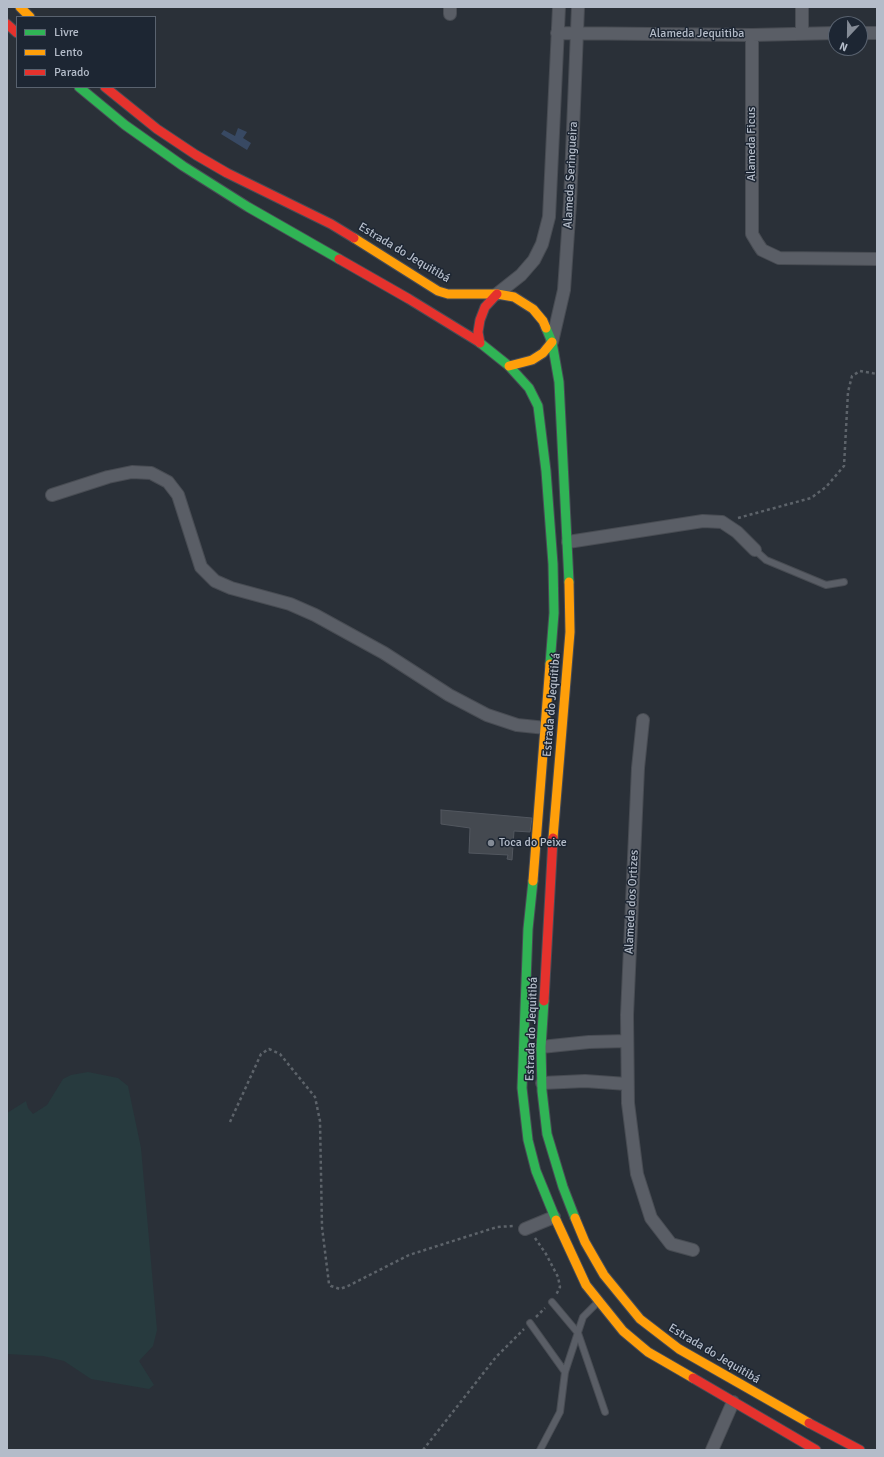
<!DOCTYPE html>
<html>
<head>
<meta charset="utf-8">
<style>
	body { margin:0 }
	#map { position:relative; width:884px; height:1457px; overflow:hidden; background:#2a3038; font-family:Signika,sans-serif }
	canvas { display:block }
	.frame { position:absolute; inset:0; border:8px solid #b4bcc9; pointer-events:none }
	.legend { position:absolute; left:16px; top:16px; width:140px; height:72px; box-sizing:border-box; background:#1d2633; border:1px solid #59626f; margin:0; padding:5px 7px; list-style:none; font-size:12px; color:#b4bcc9 }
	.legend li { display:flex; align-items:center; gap:8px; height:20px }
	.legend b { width:20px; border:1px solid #59626f }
	.north { position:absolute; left:828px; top:16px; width:40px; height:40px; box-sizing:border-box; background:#1d2633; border:1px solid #59626f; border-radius:50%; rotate:202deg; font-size:11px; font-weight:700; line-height:16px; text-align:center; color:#b4bcc9 }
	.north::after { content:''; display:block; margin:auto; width:14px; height:18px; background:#848b96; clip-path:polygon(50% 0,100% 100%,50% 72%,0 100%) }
</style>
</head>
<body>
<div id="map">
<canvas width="884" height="1457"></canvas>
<div class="frame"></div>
<ul class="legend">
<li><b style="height:5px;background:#30b455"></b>Livre</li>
<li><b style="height:5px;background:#ff9f0a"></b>Lento</li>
<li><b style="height:5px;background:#e5322d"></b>Parado</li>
</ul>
<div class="north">N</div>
</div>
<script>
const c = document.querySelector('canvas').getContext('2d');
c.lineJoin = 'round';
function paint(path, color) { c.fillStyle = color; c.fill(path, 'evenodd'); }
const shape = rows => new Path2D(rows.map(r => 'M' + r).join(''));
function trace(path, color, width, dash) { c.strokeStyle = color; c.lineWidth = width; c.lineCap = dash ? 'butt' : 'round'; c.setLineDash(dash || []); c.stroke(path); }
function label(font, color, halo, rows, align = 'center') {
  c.font = font + ' Signika,sans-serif'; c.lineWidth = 3; c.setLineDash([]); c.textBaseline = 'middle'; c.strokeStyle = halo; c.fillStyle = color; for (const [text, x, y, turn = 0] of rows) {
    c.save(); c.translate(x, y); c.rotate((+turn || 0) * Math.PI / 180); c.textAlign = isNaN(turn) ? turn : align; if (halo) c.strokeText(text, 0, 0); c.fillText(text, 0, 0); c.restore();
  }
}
paint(shape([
	[88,1072,118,1078,128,1086,141,1148,157,1330,153,1346,139,1361,154,1385,149,1389,91,1379,64,1361,43,1356,7,1354,7,1113,26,1101,28,1108,33,1114,47,1105,63,1079,71,1075]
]), '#273a3e');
paint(shape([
	[238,128,247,132,243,138,251,143,247,150,221,134,224,130,235,136]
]), '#384963');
const building = shape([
	[441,810,532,818,530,832,514,831,512,860,507,859,508,855,469,853,470,828,441,824,441,810]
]);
paint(building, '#444950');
trace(building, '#52575f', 1);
const lane = shape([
	[755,550,766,560,826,585,844,582],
	[552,1302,578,1333,605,1412],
	[530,1323,565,1372],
	[540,1450,560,1412,565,1372,583,1317,597,1303]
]);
const street = shape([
	[450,14,450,7],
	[557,33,752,35,836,33],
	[802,33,802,7],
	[860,33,877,33],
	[752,35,752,234,758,244,762,250,779,258,877,259],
	[497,294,521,275,534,260,542,244,549,217,559,7],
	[552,342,564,290,570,203,578,7],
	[52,495,108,477,132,472,151,473,168,482,178,495,201,567,215,581,231,588,290,604,315,615,384,653,449,695,487,715,517,725,546,728],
	[568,542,703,521,722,522,737,532,755,550],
	[643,720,638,768,627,1015,628,1103,637,1174,651,1218,671,1244,693,1250],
	[541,1047,589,1042,627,1041],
	[542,1083,585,1081,627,1084],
	[525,1229,554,1217],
	[712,1450,733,1402]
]);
const fast = shape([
	[79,87,125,125,183,166,248,207,339,259],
	[546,328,552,342,559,382,569,582],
	[479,342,509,366,529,388,538,406,546,471,553,564,554,613,550,664],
	[533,881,528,929,522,1088,528,1140,536,1171,556,1220],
	[544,1001,541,1047,542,1091,547,1134,563,1187,575,1218]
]);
const slow = shape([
	[20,7,30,17],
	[354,238,438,291,448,294,497,294,514,297,533,309,543,321,546,328],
	[509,366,532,360,543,353,552,342],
	[553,838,570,632,569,582],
	[533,881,550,664],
	[575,1218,585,1242,604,1275,640,1319,679,1349,809,1423],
	[556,1220,586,1285,623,1331,648,1352,693,1378]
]);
const jam = shape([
	[7,24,17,33],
	[105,87,157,129,196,155,227,173,331,224,354,238],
	[339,259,409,299,479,342],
	[480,343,478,332,480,320,485,307,497,294],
	[544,1001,553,838],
	[693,1378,816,1450],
	[809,1423,860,1450]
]);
trace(lane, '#484c53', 8);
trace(street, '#484c53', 14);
trace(fast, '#484c55', 11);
trace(slow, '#484c55', 11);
trace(jam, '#484c55', 11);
trace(shape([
	[738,518,811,498,826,487,844,466,848,392,852,376,860,371,877,374],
	[230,1122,261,1054,269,1049,280,1054,315,1097,320,1121,322,1227,329,1284,331,1286,340,1289,348,1286,409,1255,497,1227,513,1226],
	[535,1238,546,1254,558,1277,560,1287,556,1295],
	[536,1317,545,1308],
	[423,1450,496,1357,524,1329]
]), '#5d636a', 2.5, [3, 3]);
trace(lane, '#5a5e66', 6);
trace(street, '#5a5e66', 12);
trace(fast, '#30b455', 9);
trace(slow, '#ff9f0a', 9);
trace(jam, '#e5322d', 9);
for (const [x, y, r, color] of [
	[491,843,4,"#848b96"]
]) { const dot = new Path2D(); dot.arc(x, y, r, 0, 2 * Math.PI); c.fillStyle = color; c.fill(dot); trace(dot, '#1d2633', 1.5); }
label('12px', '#b4bcc9', '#1d2633', [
	["Alameda Jequitiba",697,34],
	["Alameda Ficus",752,144,-90],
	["Alameda Seringueira",571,175,-87],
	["Estrada do Jequitibá",404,253,31],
	["Estrada do Jequitibá",552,705,-85],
	["Alameda dos Ortizes",632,902,-87],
	["Estrada do Jequitibá",532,1029,-88],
	["Estrada do Jequitibá",714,1354,31]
]);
label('12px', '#b4bcc9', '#1d2633', [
	["Toca do Peixe",499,843]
], 'left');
</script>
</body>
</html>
